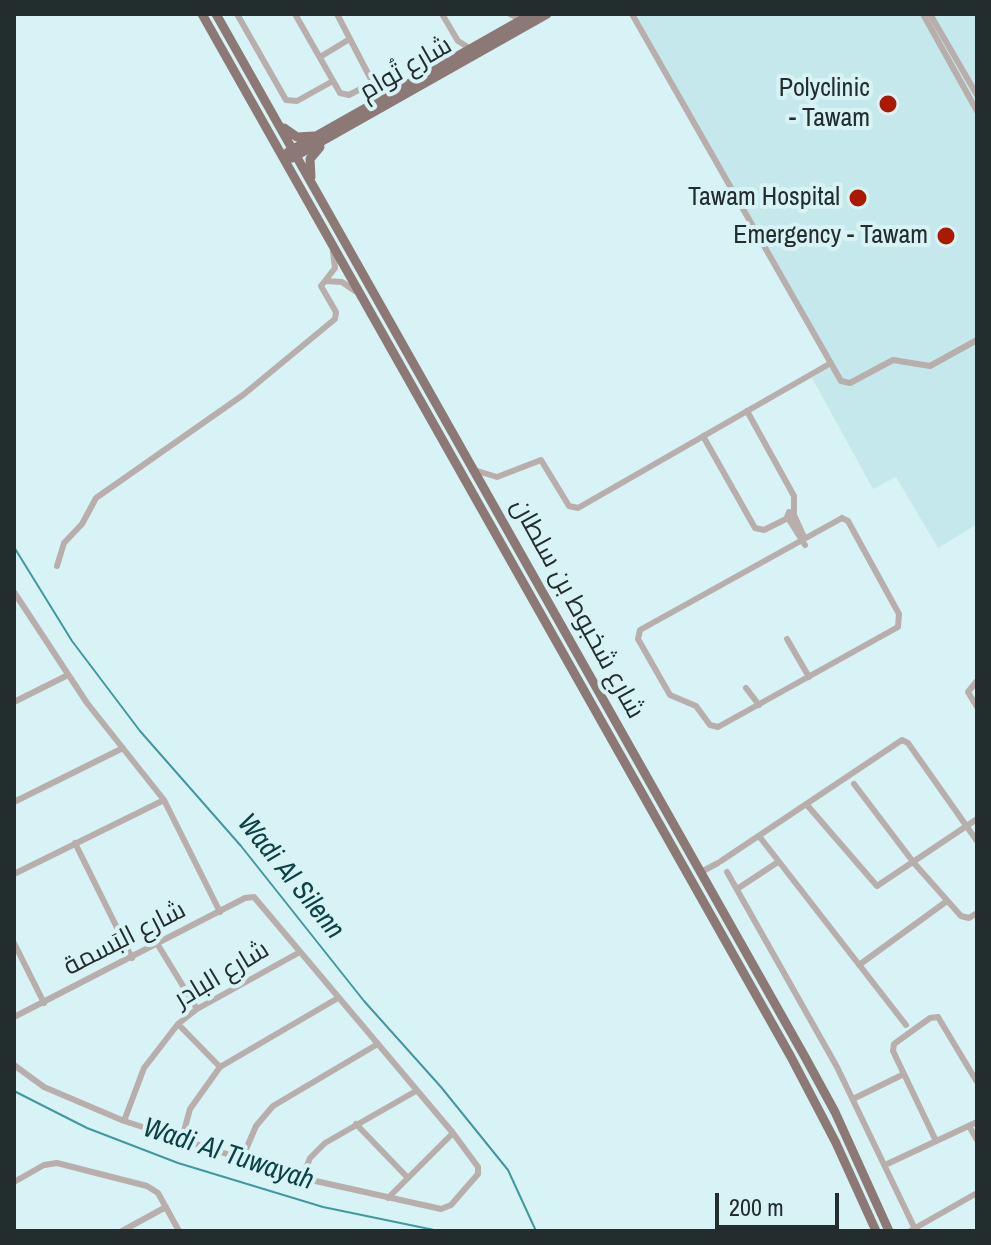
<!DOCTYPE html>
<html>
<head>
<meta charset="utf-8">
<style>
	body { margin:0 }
	#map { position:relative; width:991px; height:1245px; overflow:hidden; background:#d8f3f5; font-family:"Archivo Narrow",sans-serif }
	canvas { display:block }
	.frame { position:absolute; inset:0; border:16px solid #232d2e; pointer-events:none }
	.scale { position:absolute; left:715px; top:1193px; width:124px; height:36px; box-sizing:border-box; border:4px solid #232d2e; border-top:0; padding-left:10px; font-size:24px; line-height:28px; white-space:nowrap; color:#232d2e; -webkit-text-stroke:6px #d8f3f5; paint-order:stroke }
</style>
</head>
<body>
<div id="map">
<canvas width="991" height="1245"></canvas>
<div class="frame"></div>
<div class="scale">200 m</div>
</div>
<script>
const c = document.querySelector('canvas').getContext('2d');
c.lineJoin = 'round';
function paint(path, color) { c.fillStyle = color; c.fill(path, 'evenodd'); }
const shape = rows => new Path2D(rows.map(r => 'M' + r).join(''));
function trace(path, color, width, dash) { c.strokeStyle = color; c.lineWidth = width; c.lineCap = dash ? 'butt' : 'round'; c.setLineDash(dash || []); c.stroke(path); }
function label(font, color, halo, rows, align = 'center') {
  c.font = font + ' "Archivo Narrow",Cairo,sans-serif'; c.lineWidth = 8; c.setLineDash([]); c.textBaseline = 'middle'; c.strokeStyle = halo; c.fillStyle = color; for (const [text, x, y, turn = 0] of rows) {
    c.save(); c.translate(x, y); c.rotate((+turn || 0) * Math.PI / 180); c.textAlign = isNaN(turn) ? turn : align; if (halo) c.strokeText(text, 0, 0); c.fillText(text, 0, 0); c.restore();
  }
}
paint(shape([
	[636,14,977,14,977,524,938,548,896,477,873,489,812,378,832,366]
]), '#c5e8ec');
trace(shape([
	[14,547,72,641,140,731,241,846,364,1001,441,1087,508,1170,536,1231],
	[14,1091,87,1128,178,1163,323,1207,439,1231]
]), '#43979f', 2);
trace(shape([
	[237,14,286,100,297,101,333,81],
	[295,14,340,93,349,95,366,86],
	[337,14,375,87,374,95,367,105],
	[442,14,458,41,471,49],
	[510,14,522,20],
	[632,14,841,381,850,383,893,360,930,366,977,340],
	[923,14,977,111],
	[930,14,977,95],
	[320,57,348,40],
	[326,281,342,282,355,291],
	[747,411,794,496,794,513],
	[703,436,755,528,764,530,788,518],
	[474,470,497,477,541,460,569,506,578,508,831,363],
	[789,512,794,513,792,519,787,517,789,512],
	[794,515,804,537],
	[788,518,805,545],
	[842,518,848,521,899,614,898,627,718,727,710,725,696,706,670,695,638,639,640,630,842,518],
	[57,566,64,543,82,524,96,498,243,395,335,319,336,312,321,286,335,268,333,252],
	[14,592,87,703,164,800,220,912],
	[787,639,809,677],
	[977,681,968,692,977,707],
	[746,688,759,705],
	[14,702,68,675],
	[854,784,914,863,961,916,969,918,977,913],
	[14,802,123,748],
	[807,805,877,886,977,819],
	[759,836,906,1025],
	[75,843,132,958],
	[721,861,902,740,908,743,977,841],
	[701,872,718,863],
	[727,872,837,1067,915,1229],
	[14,874,164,800],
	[737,889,778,862],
	[14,943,44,1003],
	[158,945,197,1009],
	[859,965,947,901],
	[14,1017,245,898,254,897,453,1133,478,1167,478,1174,451,1205,441,1209,302,1178,124,1121,44,1087,14,1065],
	[178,1024,220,1067],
	[853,1099,904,1074],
	[124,1121,144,1068,178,1024,197,1009,300,952],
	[356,1124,408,1178],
	[969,1126,977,1140],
	[936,1141,893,1051,894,1044,930,1018,938,1017,977,1082],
	[181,1142,190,1109,220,1067,338,998],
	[241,1161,256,1126,273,1106,376,1045],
	[885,1165,977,1122],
	[302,1178,310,1158,325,1143,416,1091],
	[14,1182,44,1165,57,1163,147,1186,158,1193,179,1231],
	[388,1198,453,1133],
	[122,1231,166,1207],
	[910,1231,977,1193]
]), '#b8aeab', 6);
trace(shape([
	[202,14,791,1057,836,1143,876,1231],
	[216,14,805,1057,835,1112,889,1231],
	[284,128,297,137,314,136],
	[288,152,532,14],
	[292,158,547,14],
	[311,177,310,159,320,147]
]), '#8c7975', 9);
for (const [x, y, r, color] of [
	[888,104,10,"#aa1a00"],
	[858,198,10,"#aa1a00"],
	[946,236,10,"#aa1a00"]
]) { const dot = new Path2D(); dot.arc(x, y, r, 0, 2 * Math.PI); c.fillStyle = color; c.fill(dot); trace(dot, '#d8f3f5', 3); }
label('26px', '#232d2e', '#d8f3f5', [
	["شارع تُوام",406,69,-30],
	["شارع شخبوط بن سلطان",577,609,61],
	["شارع البَسمة",125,939,-27],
	["شارع البادر",222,975,-31]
]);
label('26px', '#232d2e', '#d8f3f5', [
	["Polyclinic",870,89],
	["- Tawam",870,119],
	["Tawam Hospital",840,198],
	["Emergency - Tawam",928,236]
], 'right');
label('italic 28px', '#0c4247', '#d8f3f5', [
	["Wadi Al Silenn",290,877,51],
	["Wadi Al Tuwayah",228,1155,18]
]);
</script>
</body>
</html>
